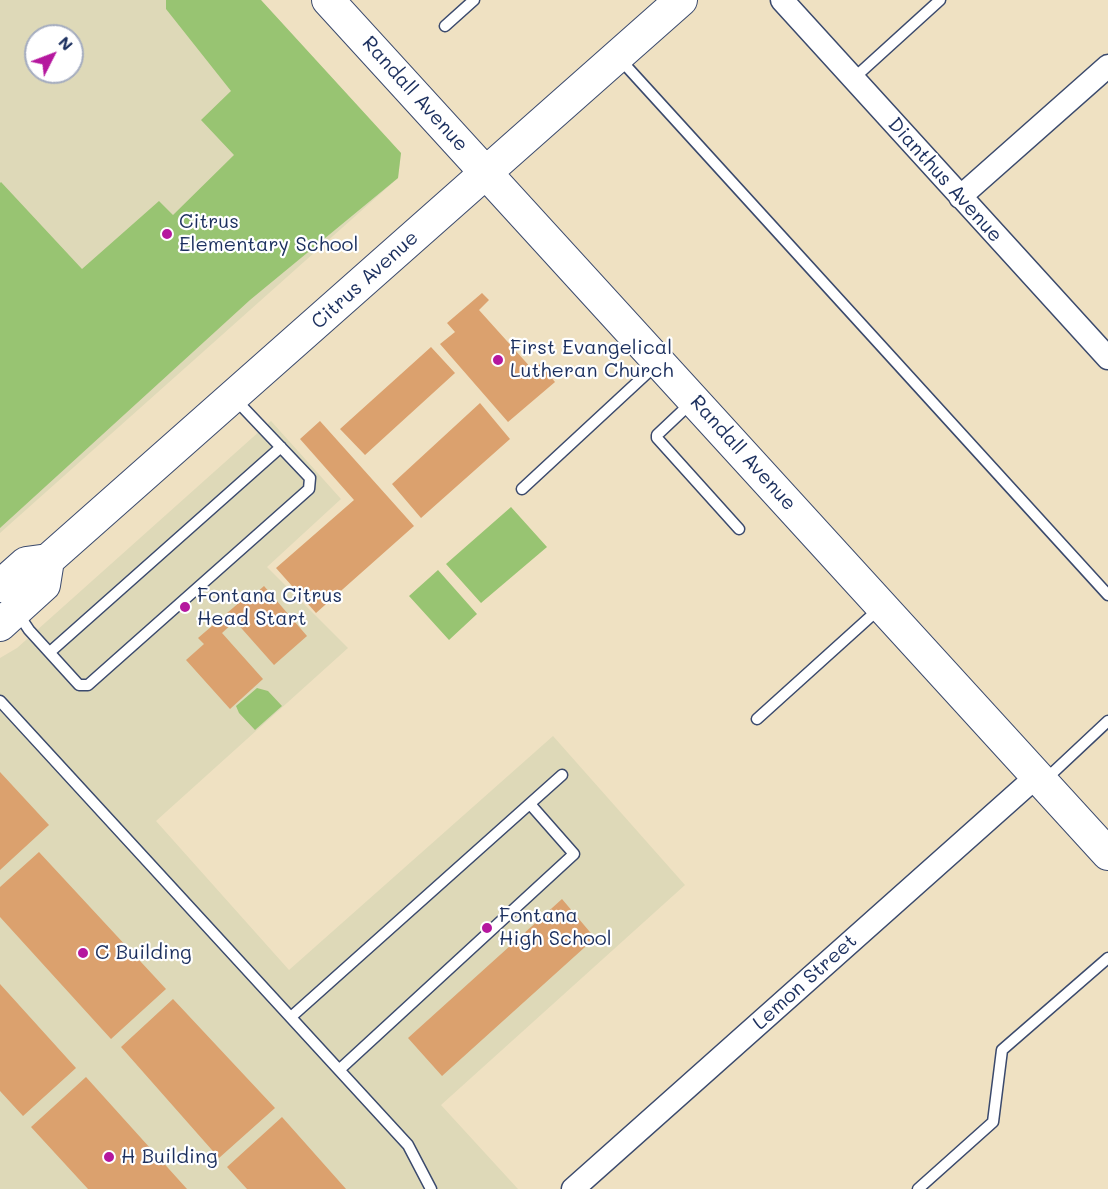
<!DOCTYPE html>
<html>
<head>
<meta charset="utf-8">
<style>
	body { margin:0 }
	#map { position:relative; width:1108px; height:1189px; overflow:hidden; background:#efe1c2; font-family:Mali,sans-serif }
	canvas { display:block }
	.north { position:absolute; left:24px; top:24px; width:60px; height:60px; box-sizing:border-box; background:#fff; border:2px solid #a4acbf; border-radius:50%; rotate:48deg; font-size:16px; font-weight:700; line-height:24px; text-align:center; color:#1b2f5e }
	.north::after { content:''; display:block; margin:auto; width:21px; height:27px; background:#b5179e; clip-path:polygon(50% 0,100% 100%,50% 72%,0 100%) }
</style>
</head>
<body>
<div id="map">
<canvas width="1108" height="1189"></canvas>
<div class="north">N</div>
</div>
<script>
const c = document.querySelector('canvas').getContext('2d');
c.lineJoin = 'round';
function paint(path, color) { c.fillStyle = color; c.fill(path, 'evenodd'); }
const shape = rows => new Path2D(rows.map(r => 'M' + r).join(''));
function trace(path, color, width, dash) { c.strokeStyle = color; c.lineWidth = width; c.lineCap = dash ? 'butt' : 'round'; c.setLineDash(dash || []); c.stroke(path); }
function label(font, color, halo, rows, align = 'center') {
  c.font = font + ' Mali,sans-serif'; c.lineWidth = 4.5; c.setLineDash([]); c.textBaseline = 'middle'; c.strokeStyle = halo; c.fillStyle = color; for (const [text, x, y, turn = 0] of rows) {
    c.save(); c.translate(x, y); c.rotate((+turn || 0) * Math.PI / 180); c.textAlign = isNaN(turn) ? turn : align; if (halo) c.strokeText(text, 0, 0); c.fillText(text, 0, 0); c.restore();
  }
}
paint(shape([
	[0,0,261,0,401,153,398,178,0,533],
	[36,36,72,36,72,72,36,72],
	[271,421,341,499,267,567,348,648,156,821,289,970,553,736,685,885,441,1105,518,1189,0,1189,0,658,17,648]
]), '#ded9b8');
paint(shape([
	[166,0,261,0,401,153,398,178,250,300,0,528,0,183,1,182,82,269,159,201,173,215,234,155,201,120,231,91,166,9],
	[511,507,547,547,481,603,446,564],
	[438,570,477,614,449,640,409,596],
	[257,688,268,691,282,706,255,730,239,713,236,706]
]), '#98c472');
paint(shape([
	[482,293,489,300,479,310,533,370,540,364,555,382,508,422,440,344,455,332,447,323],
	[431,347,455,373,365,455,340,429],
	[480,403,510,439,421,518,392,484],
	[320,421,414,526,316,613,276,568,354,500,300,439],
	[264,586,307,636,274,665,235,621,222,633,263,679,230,709,186,660,204,644,198,638,241,601,244,604],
	[0,772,49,825,0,870],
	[39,852,166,989,111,1039,0,917,0,887],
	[562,899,595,938,442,1076,408,1038],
	[0,984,76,1068,23,1116,0,1091],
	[173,999,275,1108,219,1158,121,1047],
	[86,1077,187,1189,88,1189,31,1127],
	[282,1117,346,1189,247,1189,227,1167]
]), '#dba16e');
const lane = shape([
	[445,26,474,0],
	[618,57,1108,595],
	[853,79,940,0],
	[692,402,657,435,657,438,739,529],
	[522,489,657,364],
	[17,612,29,630,79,685,88,685,309,489,310,478,234,398],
	[50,652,281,447],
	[0,701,408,1145,431,1189],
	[757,719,880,608],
	[1045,780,1108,721],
	[291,1017,562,775],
	[339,1070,574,854,530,804],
	[918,1189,993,1122,1002,1050,1108,958]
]);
const street = shape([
	[782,0,1108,358],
	[960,197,1108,66],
	[573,1189,1037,776]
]);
const secondary = shape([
	[328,0,1108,854],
	[0,586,26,563,48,560,681,0],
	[0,625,44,585,48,560]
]);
trace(lane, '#3b4a6d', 13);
trace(street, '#3b4a6d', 25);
trace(secondary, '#3b4a6d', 34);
trace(lane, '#fff', 10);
trace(street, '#fff', 22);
trace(secondary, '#fff', 32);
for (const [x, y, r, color] of [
	[167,234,6,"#b5179e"],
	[498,360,6,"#b5179e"],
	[185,607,6,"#b5179e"],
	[487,928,6,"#b5179e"],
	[83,953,6,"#b5179e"],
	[109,1157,6,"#b5179e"]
]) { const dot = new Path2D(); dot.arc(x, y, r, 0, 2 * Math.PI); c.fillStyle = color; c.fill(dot); trace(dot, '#fff', 2); }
label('20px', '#1b2f5e', '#fff', [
	["Randall Avenue",415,94,48],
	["Dianthus Avenue",945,180,48],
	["Citrus Avenue",365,280,-42],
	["Randall Avenue",743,453,48],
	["Lemon Street",805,982,-42]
]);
label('20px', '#1b2f5e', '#fff', [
	["Citrus",179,222],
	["Elementary School",179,245],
	["First Evangelical",510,348],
	["Lutheran Church",510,371],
	["Fontana Citrus",197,596],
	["Head Start",197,619],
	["Fontana",499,916],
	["High School",499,939],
	["C Building",95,953],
	["H Building",121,1157]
], 'left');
</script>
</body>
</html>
